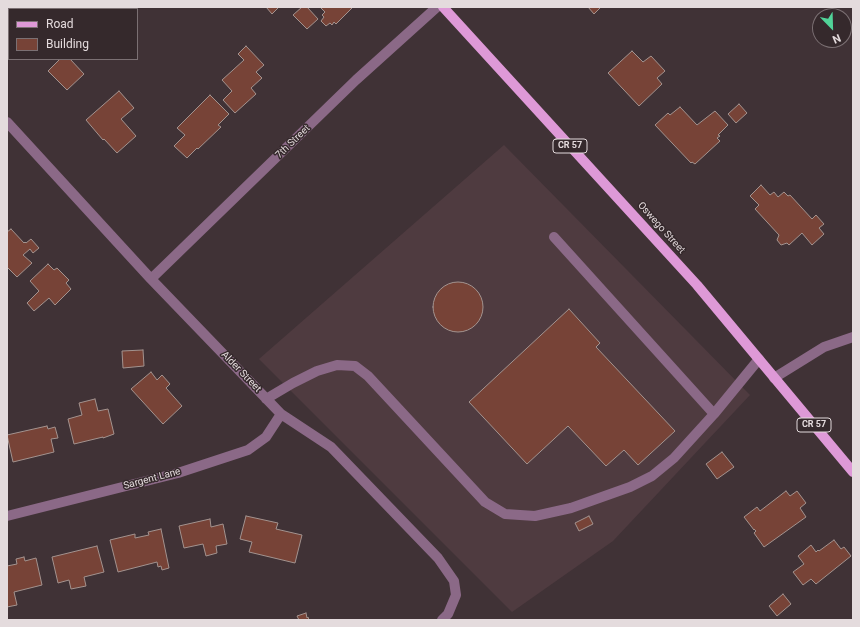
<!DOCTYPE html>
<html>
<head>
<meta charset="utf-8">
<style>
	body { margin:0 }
	#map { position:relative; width:860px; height:627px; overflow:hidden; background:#403236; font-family:Roboto,sans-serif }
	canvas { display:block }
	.frame { position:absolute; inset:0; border:8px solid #e4dbdd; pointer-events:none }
	.legend { position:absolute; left:8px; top:8px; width:130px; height:52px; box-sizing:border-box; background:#35292c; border:1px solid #7b7073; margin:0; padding:5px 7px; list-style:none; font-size:12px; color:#e4dbdd }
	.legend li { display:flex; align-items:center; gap:8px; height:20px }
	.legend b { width:20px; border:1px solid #7b7073 }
	.north { position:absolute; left:812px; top:8px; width:40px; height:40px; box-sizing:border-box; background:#35292c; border:1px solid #7b7073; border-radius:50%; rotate:157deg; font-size:11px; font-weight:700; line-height:16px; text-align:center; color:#e4dbdd }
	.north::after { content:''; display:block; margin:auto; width:14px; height:18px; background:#51d398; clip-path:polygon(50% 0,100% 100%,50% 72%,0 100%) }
</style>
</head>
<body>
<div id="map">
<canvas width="860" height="627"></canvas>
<div class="frame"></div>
<ul class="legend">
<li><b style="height:5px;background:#de99d7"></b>Road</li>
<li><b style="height:11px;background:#774337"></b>Building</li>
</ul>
<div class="north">N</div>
</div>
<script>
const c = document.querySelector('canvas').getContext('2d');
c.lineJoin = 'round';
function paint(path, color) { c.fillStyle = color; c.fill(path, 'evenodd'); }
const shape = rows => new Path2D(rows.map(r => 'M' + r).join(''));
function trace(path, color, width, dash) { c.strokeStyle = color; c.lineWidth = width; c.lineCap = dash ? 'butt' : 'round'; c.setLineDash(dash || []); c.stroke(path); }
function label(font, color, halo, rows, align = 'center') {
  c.font = font + ' Roboto,sans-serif'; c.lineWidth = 3; c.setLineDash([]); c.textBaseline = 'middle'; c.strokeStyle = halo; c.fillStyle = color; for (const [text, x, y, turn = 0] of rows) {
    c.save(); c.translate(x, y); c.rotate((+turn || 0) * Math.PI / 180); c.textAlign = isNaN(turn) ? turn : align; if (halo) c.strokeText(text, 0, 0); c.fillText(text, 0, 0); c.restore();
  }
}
paint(shape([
	[504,145,750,395,613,541,512,612,259,359]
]), '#4f3b40');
const building = shape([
	[266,7,279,7,272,14,266,7],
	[302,7,307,7,318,19,307,29,293,15,302,7],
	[320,7,353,7,336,24,334,22,332,25,330,23,326,26,321,21,324,17,322,15,325,12,320,7],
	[588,7,601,7,594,14,588,7],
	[246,46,264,65,256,72,262,78,251,88,256,94,235,113,223,100,232,91,222,80,244,60,238,54,246,46],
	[632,51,643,62,651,56,665,71,657,78,662,84,639,106,608,73,632,51],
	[60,59,70,59,84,74,67,90,48,71,60,59],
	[119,91,134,108,121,119,136,136,117,153,104,139,103,140,86,120,119,91],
	[210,95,229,114,218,125,221,127,198,149,197,148,187,158,174,146,185,135,177,128,210,95],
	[739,104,747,113,736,123,728,114,739,104],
	[680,107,697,125,715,111,728,125,718,135,720,136,717,138,720,141,695,164,692,162,691,163,655,125,668,113,670,115,680,107],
	[761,185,770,195,774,192,778,197,784,192,788,196,790,195,812,219,816,215,824,224,819,228,824,234,812,245,802,233,789,245,787,243,781,245,777,240,779,235,755,209,759,205,750,196,761,185],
	[11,229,24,243,25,242,26,243,31,239,39,248,33,253,30,249,23,255,32,263,17,277,7,267,7,232,11,229],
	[48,264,54,270,57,268,69,280,66,283,71,289,55,305,49,298,34,311,27,303,39,291,30,281,48,264],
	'433 307a25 25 0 1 1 50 0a25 25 0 1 1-50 0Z',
	[569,309,600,343,596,347,675,431,638,465,624,450,606,466,568,426,527,464,469,402,569,309],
	[143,350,144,366,123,368,122,351,143,350],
	[151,372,157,380,162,375,170,384,166,388,182,406,163,424,131,389,151,372],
	[95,399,98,411,108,409,114,434,103,438,103,437,74,444,68,419,82,415,79,403,95,399],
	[47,426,48,429,55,427,58,438,51,439,54,452,13,462,7,435,47,426],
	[722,452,734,467,717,479,706,464,722,452],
	[786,491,790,496,797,491,806,503,800,508,806,517,764,547,754,533,756,531,754,529,754,530,744,517,757,507,760,511,786,491],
	[246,516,278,523,276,529,302,535,295,563,249,552,252,542,240,539,246,516],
	[589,516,593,524,579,531,575,523,589,516],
	[210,519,211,527,223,524,227,544,216,546,217,553,206,556,203,544,184,548,179,526,210,519],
	[161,529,169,568,162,570,161,566,158,567,157,562,118,572,110,540,135,534,135,538,149,535,148,532,161,529],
	[834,540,841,549,844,547,851,556,816,584,811,579,803,585,793,572,804,564,798,556,811,545,816,552,818,550,819,551,834,540],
	[97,546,104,572,84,577,86,586,71,589,69,580,58,583,52,557,97,546],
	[24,557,25,561,36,558,42,585,14,592,17,605,7,607,7,566,17,564,16,559,24,557],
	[783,594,791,604,777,616,769,606,783,594],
	[306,613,307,618,308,617,309,620,299,620,297,616,306,613]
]);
paint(building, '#774337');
trace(building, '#a3938f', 1);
trace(shape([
	[7,122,151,279,281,414,331,447,438,558,454,581,456,595,448,614,442,620],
	[554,237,714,414],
	[151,279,356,80,437,7],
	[774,378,824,347,853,337],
	[266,399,293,383,317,371,337,365,355,366,368,376,485,502,505,514,535,516,571,508,630,487,652,476,674,458,714,414,759,359],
	[7,516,178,473,248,450,266,437,281,414]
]), '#8b6987', 10);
trace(shape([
	[443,7,697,285,853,472]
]), '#de99d7', 10);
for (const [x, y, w] of [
	[570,146,34],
	[814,425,34]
]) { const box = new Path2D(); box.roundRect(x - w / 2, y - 7, w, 14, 3); c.fillStyle = '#35292c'; c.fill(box); trace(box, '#e4dbdd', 1); }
label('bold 9px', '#e4dbdd', null, [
	["CR 57",570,146],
	["CR 57",814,425]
]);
label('10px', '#e4dbdd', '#35292c', [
	["7th Street",293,142,-44],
	["Oswego Street",661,228,48],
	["Alder Street",241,372,46],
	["Sargent Lane",152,479,-15]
]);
</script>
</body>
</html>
